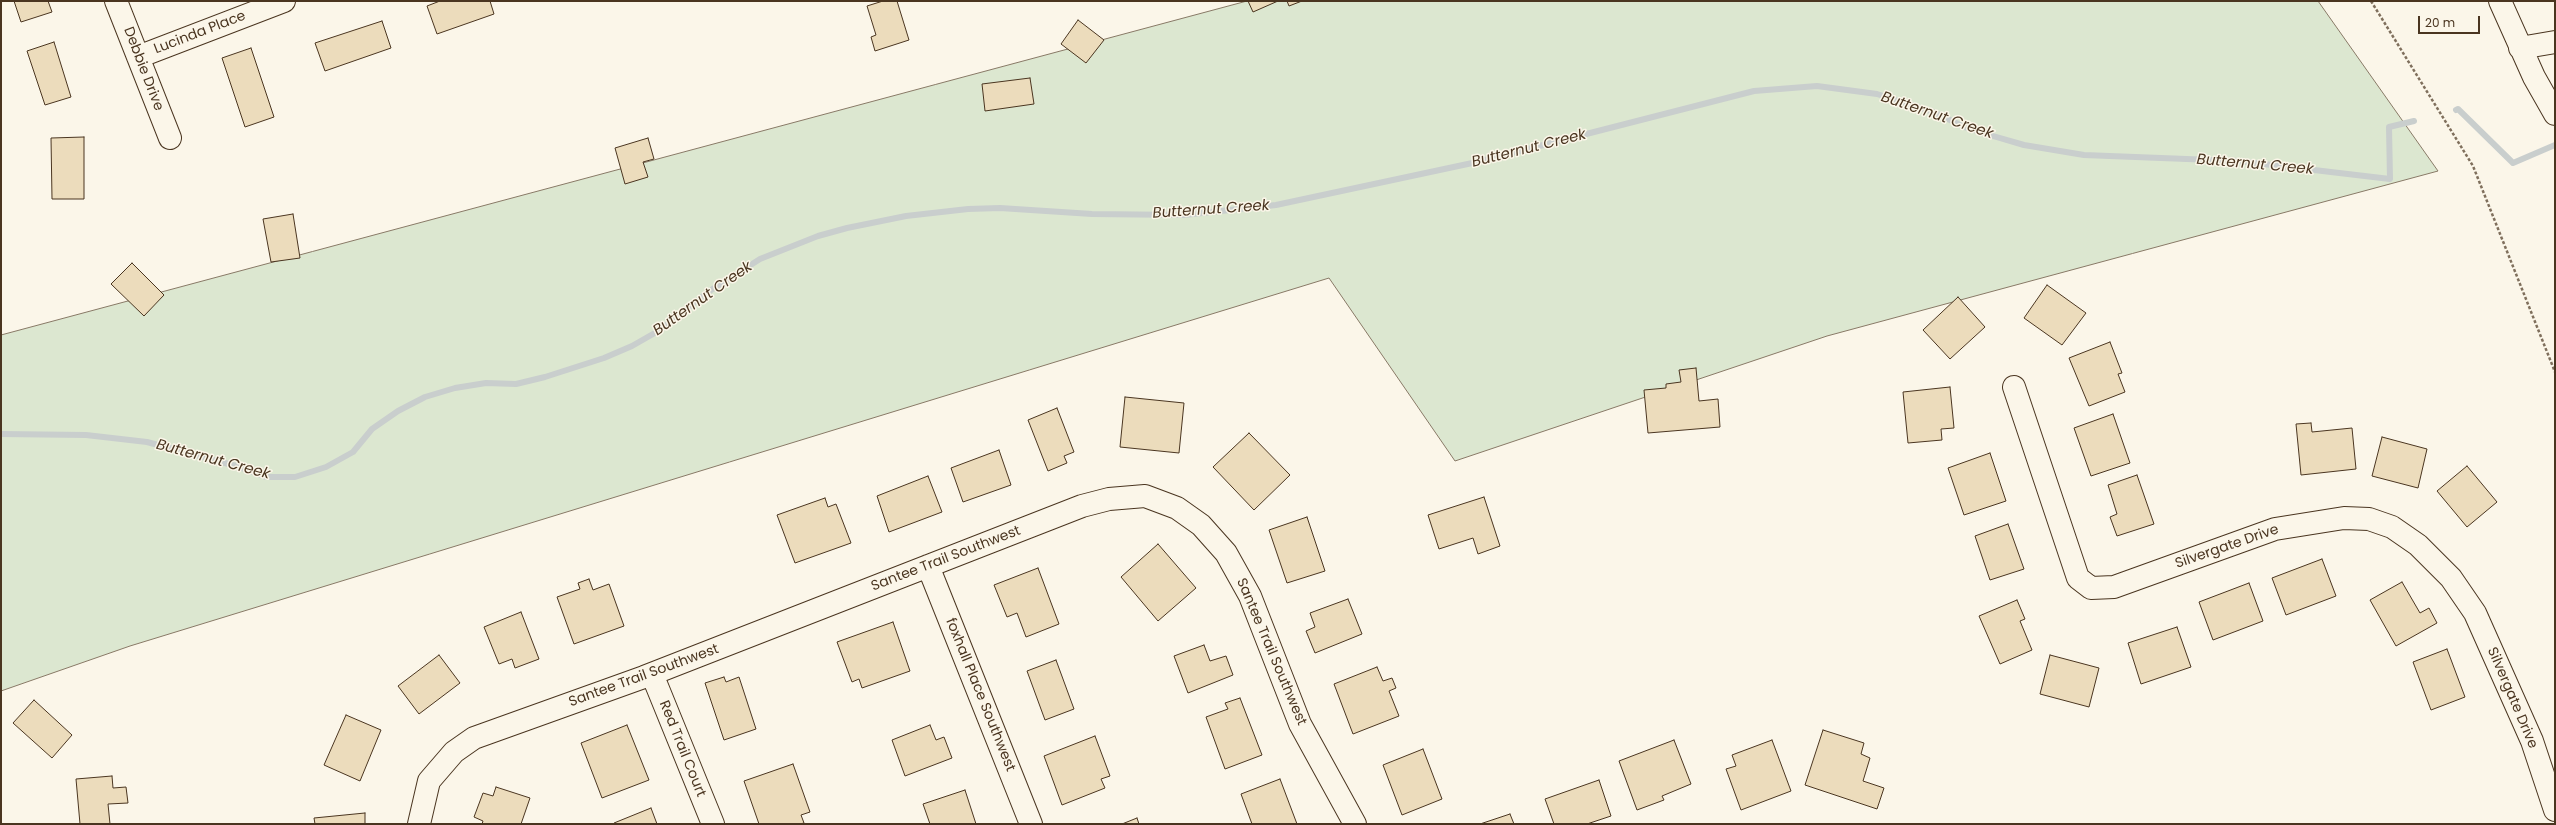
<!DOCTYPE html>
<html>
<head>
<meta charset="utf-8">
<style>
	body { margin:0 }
	#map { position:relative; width:2556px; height:825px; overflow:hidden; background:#fbf6e9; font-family:Poppins,sans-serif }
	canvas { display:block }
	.frame { position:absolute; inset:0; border:2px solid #4a3520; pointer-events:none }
	.scale { position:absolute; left:2418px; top:16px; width:62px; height:18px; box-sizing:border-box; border:2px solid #4a3520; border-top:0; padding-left:5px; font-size:12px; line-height:14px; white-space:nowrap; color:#4a3520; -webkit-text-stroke:3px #fbf6e9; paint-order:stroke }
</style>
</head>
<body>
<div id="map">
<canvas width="2556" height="825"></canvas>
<div class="frame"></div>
<div class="scale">20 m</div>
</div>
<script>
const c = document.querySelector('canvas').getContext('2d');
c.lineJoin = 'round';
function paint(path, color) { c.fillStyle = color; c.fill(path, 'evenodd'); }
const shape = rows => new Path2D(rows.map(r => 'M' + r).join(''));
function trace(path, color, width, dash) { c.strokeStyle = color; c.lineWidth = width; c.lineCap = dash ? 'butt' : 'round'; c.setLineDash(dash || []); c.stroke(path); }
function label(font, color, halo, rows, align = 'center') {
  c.font = font + ' Poppins,sans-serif'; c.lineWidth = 3; c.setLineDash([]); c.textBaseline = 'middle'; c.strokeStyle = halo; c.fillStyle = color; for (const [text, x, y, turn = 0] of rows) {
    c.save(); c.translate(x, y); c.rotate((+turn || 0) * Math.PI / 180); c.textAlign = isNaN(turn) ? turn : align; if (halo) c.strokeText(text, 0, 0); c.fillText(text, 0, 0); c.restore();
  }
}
const green = shape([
	[1247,1,2318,1,2438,171,1827,336,1455,461,1329,278,130,646,1,691,1,335,1247,1]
]);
paint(green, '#dce7d0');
trace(green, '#887966', 1);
trace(shape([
	[2456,110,2458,109,2513,163,2555,145],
	[1,434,86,435,147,442,236,466,266,477,295,477,326,467,353,452,372,429,398,411,425,397,455,388,486,383,516,384,545,377,604,358,632,346,660,330,708,292,760,259,818,236,847,228,906,216,968,209,1000,208,1092,214,1184,215,1276,205,1477,162,1754,91,1817,86,1877,94,1936,113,1964,127,1993,136,2024,145,2084,155,2238,161,2390,179,2389,127,2414,121]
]), '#c9cecd', 6);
const building = shape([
	[14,1,48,1,52,12,21,22,14,1],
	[440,1,490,1,494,14,437,34,427,6,440,1],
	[883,1,897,1,909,40,875,51,871,37,876,35,867,6,883,1],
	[1248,1,1278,1,1253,12,1248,1],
	[1287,1,1302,1,1289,6,1287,1],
	[1078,20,1104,40,1086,63,1061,44,1078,20],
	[382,21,391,48,325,71,315,43,382,21],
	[54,42,71,97,45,105,27,51,54,42],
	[251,48,274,117,245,127,222,58,251,48],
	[1030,78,1034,104,985,111,982,84,1030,78],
	[84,137,84,199,52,199,51,138,84,137],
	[648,138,654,159,643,162,648,177,625,184,615,148,648,138],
	[293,214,300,258,271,262,263,219,293,214],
	[132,263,164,295,144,316,111,284,132,263],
	[2047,285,2086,313,2062,345,2024,318,2047,285],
	[1958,297,1985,327,1950,359,1923,330,1958,297],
	[2110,342,2122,373,2118,374,2125,392,2089,406,2069,358,2110,342],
	[1696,368,1699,401,1718,399,1720,427,1648,433,1644,390,1666,388,1666,384,1681,382,1679,370,1696,368],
	[1950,387,1954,428,1941,429,1942,440,1908,443,1903,392,1950,387],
	[1125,397,1184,403,1179,453,1120,447,1125,397],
	[1057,408,1074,452,1064,456,1067,463,1048,471,1028,420,1057,408],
	[2113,414,2130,463,2091,476,2074,428,2113,414],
	[2311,423,2312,432,2352,428,2356,469,2301,475,2296,424,2311,423],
	[1249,433,1290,475,1254,510,1213,467,1249,433],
	[2382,437,2427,449,2418,488,2372,476,2382,437],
	[999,450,1011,485,963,502,951,468,999,450],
	[1990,453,2006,501,1964,515,1948,468,1990,453],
	[2467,466,2497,502,2467,527,2437,491,2467,466],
	[2137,475,2154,524,2117,536,2110,517,2117,514,2108,485,2137,475],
	[928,476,942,512,889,532,877,496,928,476],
	[1484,497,1500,546,1478,554,1473,538,1439,549,1428,515,1484,497],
	[825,498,828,507,836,504,851,543,795,563,777,515,825,498],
	[1307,517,1325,571,1287,583,1269,530,1307,517],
	[2008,524,2024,569,1990,580,1975,536,2008,524],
	[1158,544,1196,588,1158,621,1121,577,1158,544],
	[2322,559,2336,596,2286,615,2272,578,2322,559],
	[1038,568,1059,624,1026,637,1017,613,1007,617,994,585,1038,568],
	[589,579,593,590,609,584,624,626,574,644,557,597,580,589,578,583,589,579],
	[2402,582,2420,613,2429,608,2437,623,2396,646,2370,600,2402,582],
	[2249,583,2263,621,2213,640,2199,602,2249,583],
	[1348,599,1362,634,1315,653,1306,631,1315,627,1310,613,1348,599],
	[2017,600,2025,619,2020,621,2032,650,2000,664,1979,616,2017,600],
	[521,612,539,659,515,668,512,659,499,664,484,627,521,612],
	[893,622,910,671,862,688,859,679,852,682,837,642,893,622],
	[2177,627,2191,667,2141,684,2128,643,2177,627],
	[1204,645,1210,661,1226,656,1233,675,1188,693,1174,656,1204,645],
	[2447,649,2465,697,2431,710,2413,662,2447,649],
	[439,655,460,683,419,714,398,686,439,655],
	[2050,655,2099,668,2089,707,2040,694,2050,655],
	[1056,660,1074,709,1045,720,1027,671,1056,660],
	[1377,667,1383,681,1392,678,1396,688,1389,691,1399,716,1353,734,1334,684,1377,667],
	[724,677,726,682,739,677,756,729,724,740,705,683,724,677],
	[1240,698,1262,755,1225,769,1206,717,1228,709,1225,703,1240,698],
	[34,700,72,735,52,758,13,723,34,700],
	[346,715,381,730,360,781,324,765,346,715],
	[627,725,649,780,602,798,581,743,627,725],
	[930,725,936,740,944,737,952,758,905,776,892,740,930,725],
	[1823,730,1864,743,1861,754,1870,758,1863,781,1884,788,1877,809,1805,785,1823,730],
	[1095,736,1110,776,1101,779,1105,788,1062,805,1044,756,1095,736],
	[1674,740,1691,784,1662,796,1664,800,1637,810,1619,761,1674,740],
	[1772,740,1791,791,1741,810,1726,769,1736,766,1732,755,1772,740],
	[1423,749,1442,799,1402,815,1383,765,1423,749],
	[793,764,810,812,801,815,804,823,800,824,759,824,744,781,793,764],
	[112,776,113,788,126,787,128,803,108,804,110,824,80,824,76,779,112,776],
	[1280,779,1297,824,1252,824,1241,794,1280,779],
	[1599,780,1611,816,1587,824,1554,824,1545,799,1599,780],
	[496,787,530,798,521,824,482,824,483,821,474,817,483,793,493,796,496,787],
	[965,790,976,824,930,824,923,804,965,790],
	[651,808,657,824,614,824,614,823,651,808],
	[365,813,365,824,315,824,314,818,365,813],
	[1510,814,1514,824,1480,824,1510,814],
	[1137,818,1139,824,1122,824,1137,818]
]);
paint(building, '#ecdcbc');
trace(building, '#4a3520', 1);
const minor = shape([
	[116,1,170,138],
	[2500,1,2534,77,2555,114],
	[2520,48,2555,42],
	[138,57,284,1],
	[2014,387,2078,578,2091,588,2114,587,2275,529,2344,518,2369,519,2392,527,2418,545,2451,578,2475,613,2532,741,2555,810],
	[928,566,1031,824],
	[652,674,713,824],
	[419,824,429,781,454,752,474,738,644,677,1082,506,1109,499,1145,496,1177,508,1201,525,1226,553,1250,596,1300,724,1355,824]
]);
trace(minor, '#4a3520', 24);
trace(shape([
	[2371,1,2473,166,2555,372]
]), '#7f6f5c', 2.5, [3, 2]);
trace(minor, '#fbf6e9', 22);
label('14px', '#4a3520', '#fbf6e9', [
	["Lucinda Place",200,33,-21],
	["Debbie Drive",143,69,69],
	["Silvergate Drive",2227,547,-19],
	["Santee Trail Southwest",946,559,-21],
	["Santee Trail Southwest",1271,652,67],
	["Santee Trail Southwest",644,676,-20],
	["foxhall Place Southwest",980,695,68],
	["Silvergate Drive",2512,698,67],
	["Red Trail Court",682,749,68]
]);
label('italic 15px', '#4a3520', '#fbf6e9', [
	["Butternut Creek",1937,116,19],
	["Butternut Creek",1529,149,-14],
	["Butternut Creek",2255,165,5],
	["Butternut Creek",1211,210,-4],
	["Butternut Creek",703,299,-35],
	["Butternut Creek",213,460,15]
]);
</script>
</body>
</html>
